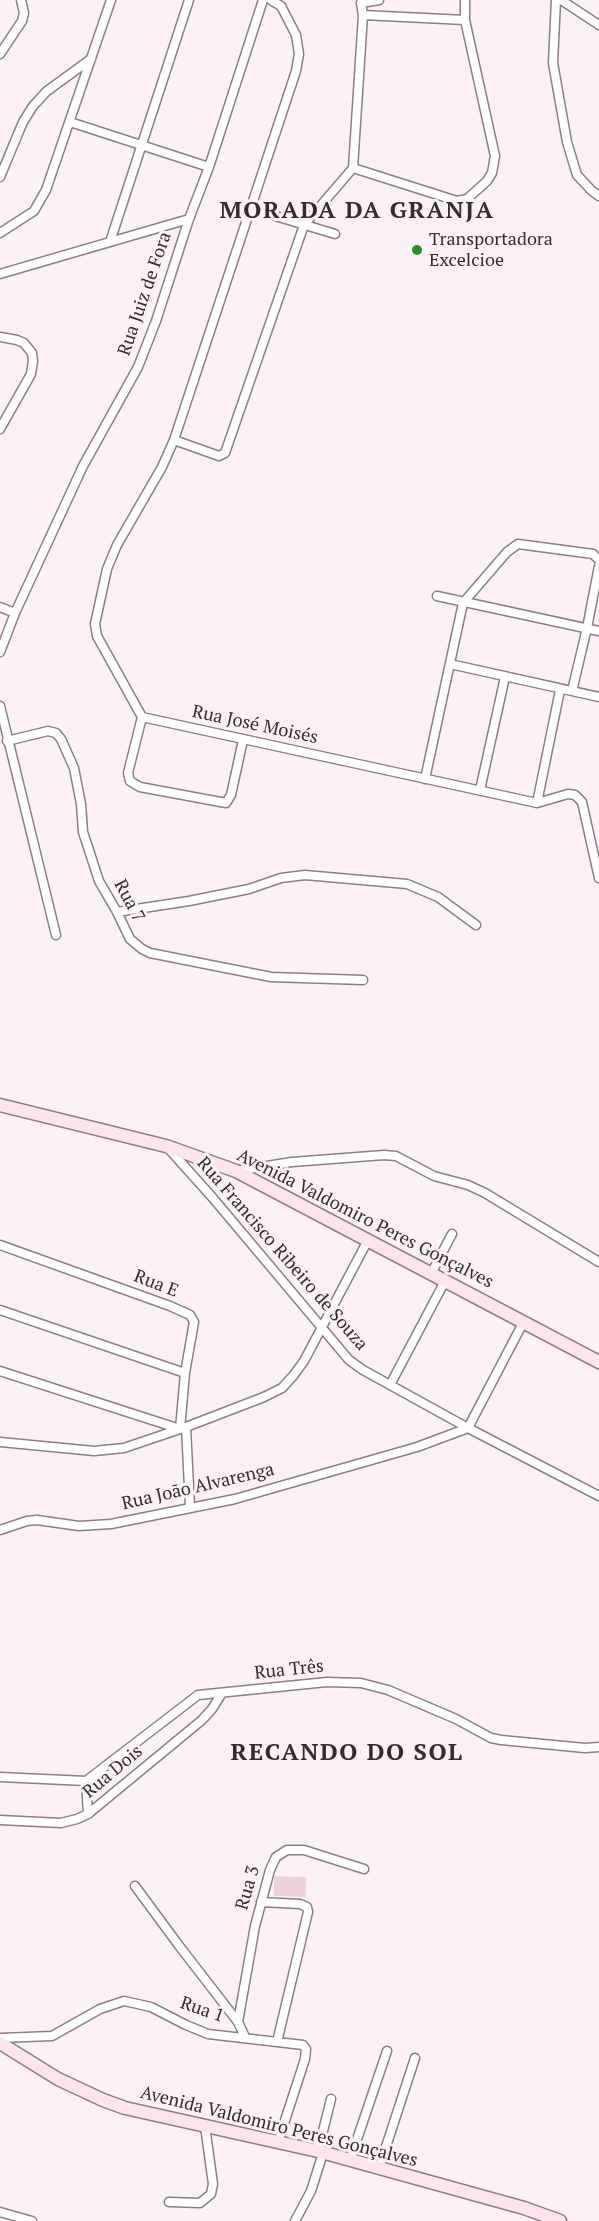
<!DOCTYPE html>
<html>
<head>
<meta charset="utf-8">
<style>
	body { margin:0 }
	canvas { display:block; background:#fcf2f5 }
</style>
</head>
<body>
<canvas width="599" height="2221"></canvas>
<script>
const c = document.querySelector('canvas').getContext('2d');
c.lineJoin = 'round';
function paint(path, color) { c.fillStyle = color; c.fill(path, 'evenodd'); }
const shape = rows => new Path2D(rows.map(r => 'M' + r).join(''));
function trace(path, color, width, dash) { c.strokeStyle = color; c.lineWidth = width; c.lineCap = dash ? 'butt' : 'round'; c.setLineDash(dash || []); c.stroke(path); }
function label(font, color, halo, rows, align = 'center') {
  c.font = font + ' "PT Serif",serif'; c.lineWidth = 6; c.setLineDash([]); c.textBaseline = 'middle'; c.strokeStyle = halo; c.fillStyle = color; for (const [text, x, y, turn = 0] of rows) {
    c.save(); c.translate(x, y); c.rotate((+turn || 0) * Math.PI / 180); c.textAlign = isNaN(turn) ? turn : align; if (halo) c.strokeText(text, 0, 0); c.fillText(text, 0, 0); c.restore();
  }
}
paint(shape([
	[274,1876,306,1877,306,1897,274,1896]
]), '#efd1da');
const street = shape([
	[271,0,281,6,296,35,299,54,296,71,174,440,162,467,117,545,107,569,95,624,97,636,142,717,537,803,568,794,575,795,582,802,599,878],
	[556,0,553,63,567,142,577,175,592,191,599,196],
	[561,0,599,25],
	[361,3,379,0],
	[363,15,465,20],
	[0,54,22,21,24,13,21,0],
	[70,122,209,167],
	[353,168,457,201,467,199,487,181,492,173,495,156,465,20,465,0],
	[0,177,23,122,33,106,47,91,91,59],
	[249,208,335,234],
	[0,233,34,211,46,190,111,0],
	[110,242,189,0],
	[0,274,189,219],
	[0,337,17,340,24,343,32,353,33,361,31,374,0,429],
	[174,440,219,456,225,453,304,225,353,168,363,15,361,3],
	[437,596,599,631],
	[0,607,15,613],
	[0,652,15,613,83,466,138,367,156,321,189,219,209,167,263,0],
	[450,664,599,697],
	[572,691,587,628,599,566],
	[0,706,56,935],
	[142,717,128,773,130,781,140,787,226,803,231,795,243,740],
	[7,741,48,731,56,733,61,739,74,768,81,804,83,832,99,881,117,912,130,939,142,949,150,953,271,977,363,980],
	[425,779,463,603,507,552,518,544,593,554,599,560],
	[480,790,505,677],
	[537,803,560,690],
	[117,912,189,901,249,889,281,878,305,875,407,884,438,897,476,925],
	[169,1149,212,1197,349,1360,363,1370,468,1428,599,1496],
	[236,1171,292,1162,384,1155,396,1156,434,1176,468,1185,485,1193,599,1262],
	[0,1245,170,1306,190,1315,194,1322,185,1373,180,1429,0,1371],
	[431,1274,452,1234],
	[0,1310,185,1373],
	[390,1385,445,1281],
	[186,1427,190,1507],
	[0,1442,94,1451,124,1448,186,1427,264,1397,282,1388,293,1376,304,1361,368,1240],
	[0,1530,27,1521,37,1520,79,1526,111,1524,235,1499,417,1447,468,1428,524,1321],
	[0,1777,86,1781,198,1695,327,1682,361,1683,388,1690,456,1719,491,1738,501,1740,585,1748,599,1747],
	[86,1781,88,1814],
	[0,1820,61,1823,77,1819,88,1814,202,1720,212,1709,222,1693],
	[135,1886,180,1947,238,2022,245,2037],
	[261,1902,300,1904,307,1907,308,1912,277,2042],
	[238,2022,255,1926,270,1870,276,1857,287,1850,304,1850,364,1869],
	[0,2038,52,2036,100,2009,124,2001,151,2007,186,2025,208,2034,303,2045,306,2049,305,2059,278,2142],
	[318,2151,331,2099],
	[350,2160,387,2051],
	[379,2168,415,2058],
	[169,2202,200,2203,211,2194,213,2184,205,2126],
	[0,2212,32,2221],
	[295,2221,311,2191,323,2153]
]);
const secondary = shape([
	[0,1105,166,1146,236,1171,599,1362],
	[0,2043,58,2079,103,2100,125,2108,318,2151,524,2208,560,2221]
]);
trace(street, '#927c82', 11);
trace(secondary, '#927c82', 15);
trace(street, '#fff', 8);
trace(secondary, '#fee4ec', 12);
for (const [x, y, r, color] of [
	[417,250,6,"#1d9424"]
]) { const dot = new Path2D(); dot.arc(x, y, r, 0, 2 * Math.PI); c.fillStyle = color; c.fill(dot); trace(dot, '#fcf2f5', 2); }
label('18px', '#362c2f', '#fcf2f5', [
	["Transportadora",429,240],
	["Excelcioe",429,261]
], 'left');
label('18px', '#362c2f', '#fcf2f5', [
	["Rua Juiz de Fora",145,294,-71],
	["Rua José Moisés",255,725,12],
	["Rua 7",129,901,62],
	["Avenida Valdomiro Peres Gonçalves",365,1219,27],
	["Rua Francisco Ribeiro de Souza",282,1254,49],
	["Rua E",156,1284,21],
	["Rua João Alvarenga",198,1487,-13],
	["Rua Três",289,1670,-6],
	["Rua Dois",113,1772,-40],
	["Rua 3",248,1888,-74],
	["Rua 1",202,2010,19],
	["Avenida Valdomiro Peres Gonçalves",279,2127,14]
]);
c.letterSpacing = '1.5px';
label('bold 24px', '#362c2f', '#fcf2f5', [
	["MORADA DA GRANJA",357,211],
	["RECANDO DO SOL",347,1753]
]);
c.letterSpacing = '0px';
</script>
</body>
</html>
